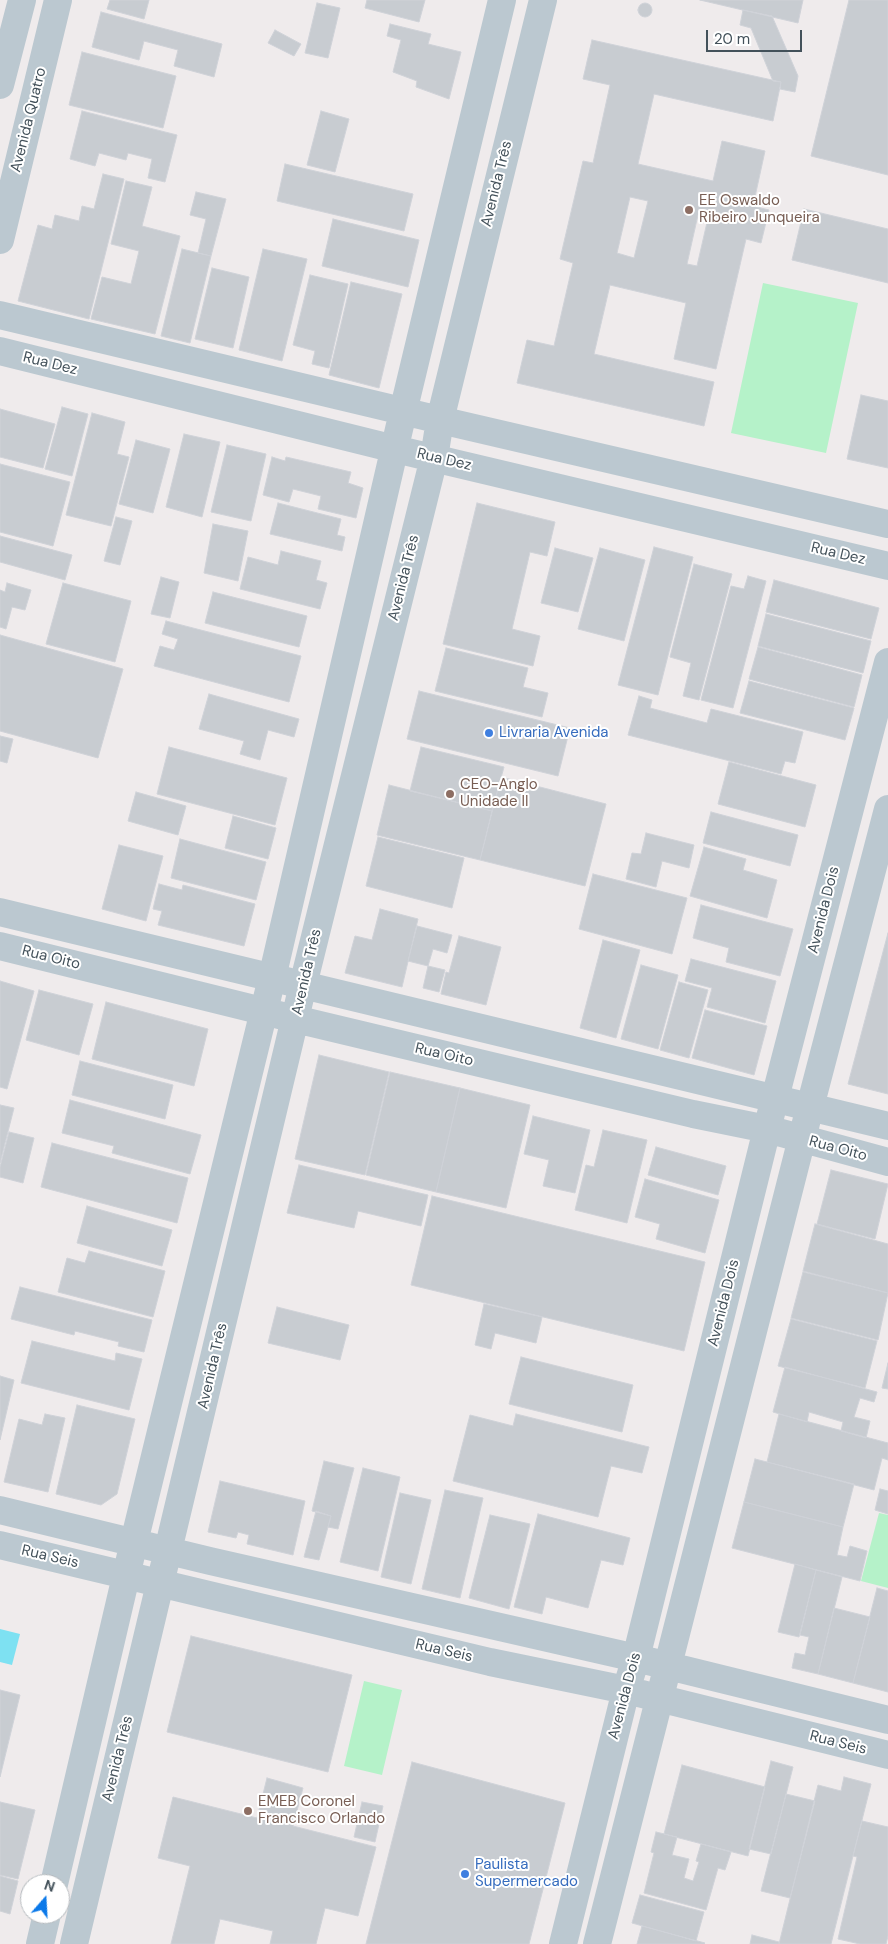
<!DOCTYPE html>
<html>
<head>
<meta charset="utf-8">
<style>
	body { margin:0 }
	#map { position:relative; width:888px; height:1944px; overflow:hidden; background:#efebec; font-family:"DM Sans",sans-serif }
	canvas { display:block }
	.north { position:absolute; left:20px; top:1874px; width:50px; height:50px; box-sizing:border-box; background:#fff; border:1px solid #b4b9bd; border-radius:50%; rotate:19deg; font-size:14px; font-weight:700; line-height:20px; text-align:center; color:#43515a }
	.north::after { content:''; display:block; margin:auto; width:18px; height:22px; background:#0b79e9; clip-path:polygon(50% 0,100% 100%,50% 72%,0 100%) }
	.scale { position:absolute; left:706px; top:30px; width:96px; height:22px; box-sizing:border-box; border:2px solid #43515a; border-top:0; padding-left:6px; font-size:15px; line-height:18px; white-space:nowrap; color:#43515a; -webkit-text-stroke:4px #fff; paint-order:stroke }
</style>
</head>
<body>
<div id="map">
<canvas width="888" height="1944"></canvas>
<div class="north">N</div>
<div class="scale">20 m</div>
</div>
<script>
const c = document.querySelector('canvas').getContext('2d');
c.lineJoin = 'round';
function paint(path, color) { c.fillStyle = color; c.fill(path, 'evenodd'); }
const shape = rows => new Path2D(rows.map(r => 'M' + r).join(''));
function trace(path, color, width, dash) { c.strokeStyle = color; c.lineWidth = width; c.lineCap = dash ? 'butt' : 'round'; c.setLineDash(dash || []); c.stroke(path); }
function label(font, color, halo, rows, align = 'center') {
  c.font = font + ' "DM Sans",sans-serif'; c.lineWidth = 4; c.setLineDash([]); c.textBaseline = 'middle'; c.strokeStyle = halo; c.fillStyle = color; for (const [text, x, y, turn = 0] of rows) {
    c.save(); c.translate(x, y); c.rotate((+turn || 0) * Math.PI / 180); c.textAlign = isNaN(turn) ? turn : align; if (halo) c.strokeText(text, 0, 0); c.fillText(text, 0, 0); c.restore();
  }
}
paint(shape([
	[763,283,858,303,826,453,731,433],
	[879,1513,888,1515,888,1588,861,1581],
	[364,1681,402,1690,382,1775,344,1766]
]), '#b5f2c9');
paint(shape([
	[0,1629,20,1634,12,1665,0,1662]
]), '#7ee1f2');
const building = shape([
	[110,0,149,0,144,19,107,9,110,0],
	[367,0,425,0,419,22,365,8,367,0],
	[700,0,803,0,798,23,700,0],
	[849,0,888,0,888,175,811,156,849,0],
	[317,3,340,8,328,58,305,53,317,3],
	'638 10a7 7 0 1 1 14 0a7 7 0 1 1-14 0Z',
	[743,10,772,16,798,76,795,92,780,89,781,82,773,81,751,28,740,25,743,10],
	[101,12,222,44,214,77,174,66,178,50,144,41,139,60,92,47,101,12],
	[390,24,431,34,428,44,461,52,449,99,416,87,417,81,393,72,401,40,387,36,390,24],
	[275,30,301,44,294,56,268,43,275,30],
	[592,40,781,82,773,121,654,94,638,164,713,181,722,141,765,151,753,206,769,210,761,243,746,239,716,369,674,359,686,303,610,285,594,354,714,382,704,426,517,383,527,340,554,346,573,263,560,259,583,161,593,163,610,85,583,79,592,40],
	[630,197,648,201,634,258,617,253,630,197],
	[698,215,708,218,697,266,687,264,698,215],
	[82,52,176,76,163,128,69,105,82,52],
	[82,111,177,135,165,182,148,178,152,159,128,153,126,160,99,153,95,166,70,159,82,111],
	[321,111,349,119,335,172,307,165,321,111],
	[285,164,413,194,404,231,277,201,285,164],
	[103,174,124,179,89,319,18,301,38,225,52,229,55,215,79,221,82,206,94,209,103,174],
	[126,181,152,187,142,226,180,236,155,334,91,319,102,277,131,284,139,251,111,244,126,181],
	[196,192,226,199,211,256,198,253,206,219,190,215,196,192],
	[804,209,888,229,888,283,792,260,804,209],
	[333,219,419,240,408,287,322,266,333,219],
	[182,249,211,256,190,343,161,336,182,249],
	[263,249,307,259,282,361,239,350,263,249],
	[212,268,249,277,233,348,195,339,212,268],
	[310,275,348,284,329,368,312,364,315,351,293,345,310,275],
	[351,282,402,294,379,388,329,375,351,282],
	[861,395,888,401,888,468,847,459,861,395],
	[62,407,88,414,72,476,45,469,62,407],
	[0,409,55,424,43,468,0,457,0,409],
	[92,413,125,422,117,454,129,457,111,526,66,515,92,413],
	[184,434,220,442,202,517,166,507,184,434],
	[136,440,170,449,153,513,119,504,136,440],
	[227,445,266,454,251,521,211,512,227,445],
	[272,457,285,461,286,457,351,472,348,483,363,488,356,518,318,509,321,496,293,489,289,502,263,495,272,457],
	[0,464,70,482,53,546,0,532,0,464],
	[278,503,341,519,337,535,345,537,342,551,270,534,278,503],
	[477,503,555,522,547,556,530,552,512,629,540,636,533,666,443,644,477,503],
	[116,517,132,521,120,565,104,561,116,517],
	[213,524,248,531,238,581,204,573,213,524],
	[0,536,72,555,65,580,0,562,0,536],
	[654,547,693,557,658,695,618,685,654,547],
	[555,548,593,558,578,612,541,603,555,548],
	[600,548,645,560,624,641,578,629,600,548],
	[281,551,321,561,316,580,327,583,320,609,240,589,248,557,278,565,281,551],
	[694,564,732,574,699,700,683,696,691,663,670,657,694,564],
	[748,576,766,581,733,708,701,700,731,586,744,589,748,576],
	[161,577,179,582,170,618,151,614,161,577],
	[774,580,879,608,871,639,766,612,774,580],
	[7,583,31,590,25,610,12,607,6,629,0,627,0,590,5,592,7,583],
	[63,583,131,601,115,662,46,644,63,583],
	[213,592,307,616,299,647,205,623,213,592],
	[766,614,871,641,863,673,758,646,766,614],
	[166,621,301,656,289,702,154,666,160,646,174,650,178,639,162,634,166,621],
	[0,635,123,669,98,758,0,731,0,635],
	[758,647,862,675,854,707,749,679,758,647],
	[446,648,528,668,523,687,548,693,542,717,435,691,446,648],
	[749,681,854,708,845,740,740,713,749,681],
	[419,691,570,728,558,776,407,739,419,691],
	[209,694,299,719,294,737,268,730,260,760,240,754,244,741,199,729,209,694],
	[639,696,652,700,650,708,707,723,711,709,803,732,795,763,785,761,781,774,628,735,639,696],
	[0,736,13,739,7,763,0,761,0,736],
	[169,747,287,778,275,825,157,794,169,747],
	[421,747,504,767,492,811,410,791,421,747],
	[729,762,816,785,805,827,718,804,729,762],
	[501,777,606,804,585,886,480,860,501,777],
	[389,785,492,811,480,860,377,835,389,785],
	[136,792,186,806,178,835,128,821,136,792],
	[711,812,798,835,790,866,703,843,711,812],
	[233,816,276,828,268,859,225,848,233,816],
	[646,833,694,845,689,868,662,861,656,887,626,879,632,853,641,854,646,833],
	[378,837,464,858,452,908,366,886,378,837],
	[180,839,266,862,256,900,171,878,180,839],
	[119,845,163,856,146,921,102,909,119,845],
	[704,847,746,859,743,870,777,880,767,918,690,896,704,847],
	[593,874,687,898,672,954,579,929,593,874],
	[159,884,182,890,183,885,255,904,244,946,158,925,162,911,153,909,159,884],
	[701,905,793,929,780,976,726,962,729,948,693,938,701,905],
	[380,909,418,919,402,987,345,973,355,936,372,940,380,909],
	[417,926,452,935,447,953,433,949,428,966,408,961,417,926],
	[888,933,888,1094,848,1084,888,933],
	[459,936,501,947,486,1005,441,994,446,972,449,973,459,936],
	[603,940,640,950,616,1038,580,1028,603,940],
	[691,959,776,981,765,1023,707,1007,712,988,685,981,691,959],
	[641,965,678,975,658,1049,621,1039,641,965],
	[428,966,445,970,439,992,423,988,428,966],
	[0,981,34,991,7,1089,0,1087,0,981],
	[679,982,708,990,689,1058,660,1050,679,982],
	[39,990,93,1004,79,1055,26,1040,39,990],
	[106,1002,208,1029,194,1086,92,1059,106,1002],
	[705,1010,767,1026,754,1075,692,1058,705,1010],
	[319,1055,389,1072,365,1175,295,1159,319,1055],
	[80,1061,173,1085,165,1119,72,1095,80,1061],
	[390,1072,460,1088,436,1192,366,1175,390,1072],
	[460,1088,530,1105,506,1208,436,1192,460,1088],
	[70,1100,201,1135,190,1174,112,1153,114,1146,62,1133,70,1100],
	[0,1105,14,1108,0,1163,0,1105],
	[533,1116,590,1130,575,1193,543,1186,549,1160,524,1154,533,1116],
	[603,1130,647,1140,627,1223,575,1210,586,1165,594,1167,603,1130],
	[9,1132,34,1138,23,1183,0,1177,0,1167,9,1132],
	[52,1143,188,1178,177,1223,41,1187,52,1143],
	[656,1147,726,1166,718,1195,648,1175,656,1147],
	[299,1165,428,1195,421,1226,358,1211,354,1228,287,1213,299,1165],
	[831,1170,888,1184,875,1239,817,1224,831,1170],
	[645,1179,719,1200,705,1253,656,1239,660,1224,635,1217,645,1179],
	[432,1196,705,1262,684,1351,411,1285,432,1196],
	[87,1206,172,1230,162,1266,77,1243,87,1206],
	[815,1224,888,1244,888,1293,803,1271,815,1224],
	[89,1251,165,1271,153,1317,58,1292,67,1258,85,1263,89,1251],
	[803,1272,888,1293,878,1340,791,1318,803,1272],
	[20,1287,152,1320,144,1352,118,1346,119,1342,75,1331,74,1335,11,1319,20,1287],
	[484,1304,542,1317,536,1343,495,1333,491,1349,475,1345,484,1304],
	[277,1307,349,1325,340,1360,268,1343,277,1307],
	[791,1319,877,1341,865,1388,778,1366,791,1319],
	[32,1341,115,1361,116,1353,142,1359,129,1410,21,1383,32,1341],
	[521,1357,633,1385,622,1432,509,1404,521,1357],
	[888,1363,888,1389,882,1388,888,1363],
	[785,1367,877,1392,874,1402,860,1398,854,1417,870,1421,866,1438,841,1431,843,1422,809,1412,807,1422,773,1412,785,1367],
	[0,1376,14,1380,0,1440,0,1376],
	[77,1405,135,1419,117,1494,101,1505,56,1494,77,1405],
	[45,1414,65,1418,48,1492,4,1482,19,1419,42,1425,45,1414],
	[516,1414,649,1447,642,1473,611,1466,598,1517,453,1481,470,1415,513,1426,516,1414],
	[779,1414,888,1443,888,1460,882,1458,874,1490,767,1462,779,1414],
	[755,1459,854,1484,843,1527,744,1502,755,1459],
	[324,1461,354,1468,338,1529,328,1527,331,1516,312,1511,324,1461],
	[363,1468,400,1477,378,1571,340,1562,363,1468],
	[220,1481,305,1501,293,1555,247,1544,249,1535,238,1532,236,1538,208,1532,220,1481],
	[880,1489,888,1491,888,1514,875,1510,880,1489],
	[445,1490,483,1498,460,1598,422,1589,445,1490],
	[400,1493,431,1500,411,1584,381,1577,400,1493],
	[744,1502,843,1527,837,1555,847,1557,850,1546,867,1551,860,1581,732,1548,744,1502],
	[316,1511,331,1516,319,1560,304,1557,316,1511],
	[538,1514,630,1538,623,1565,601,1560,588,1608,546,1597,542,1614,514,1607,538,1514],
	[490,1515,530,1524,509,1609,469,1598,490,1515],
	[795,1564,816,1570,799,1637,778,1632,795,1564],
	[816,1570,842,1577,818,1674,792,1668,795,1653,805,1655,809,1637,800,1635,816,1570],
	[877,1588,888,1591,888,1692,853,1683,877,1588],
	[834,1608,870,1617,853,1683,818,1674,834,1608],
	[191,1636,352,1675,328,1772,167,1732,191,1636],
	[0,1690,20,1695,0,1777,0,1690],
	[771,1761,793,1767,771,1854,749,1849,771,1761],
	[412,1762,565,1803,529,1944,366,1944,412,1762],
	[682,1765,765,1787,748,1856,664,1834,682,1765],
	[844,1777,871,1784,831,1944,779,1944,818,1785,841,1791,844,1777],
	[267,1778,303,1788,293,1826,376,1847,358,1916,325,1908,316,1944,270,1944,273,1931,220,1919,214,1944,171,1944,190,1866,158,1858,173,1797,257,1818,267,1778],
	[786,1794,815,1801,790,1898,761,1891,786,1794],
	[0,1802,35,1810,18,1879,0,1875,0,1802],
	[362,1802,383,1806,375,1842,354,1837,362,1802],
	[862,1821,888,1827,888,1936,886,1944,860,1944,838,1939,857,1857,853,1856,862,1821],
	[656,1832,677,1837,672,1855,689,1859,684,1878,693,1881,699,1862,696,1861,701,1844,731,1852,725,1870,718,1868,706,1910,644,1893,654,1853,651,1852,656,1832],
	[0,1876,18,1881,10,1914,0,1911,0,1876],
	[640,1895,704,1912,696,1941,632,1923,640,1895],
	[642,1926,705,1943,704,1944,637,1944,642,1926],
	[752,1935,779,1942,779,1944,750,1944,752,1935]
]);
paint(building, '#c8ccd1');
trace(building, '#cfd2d8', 1);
trace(shape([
	[0,315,440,420,888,524],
	[0,351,395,449,888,566],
	[0,912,888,1126],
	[0,946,295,1019,693,1114,767,1129,888,1162],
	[0,1510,210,1561,636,1658,888,1720],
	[0,1545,490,1662,626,1690,888,1755],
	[54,1884,134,1542,272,978,403,412,502,0],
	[40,1944,47,1914],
	[74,1944,303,985,434,458,440,420,543,0],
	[563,1944,626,1690,636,1658,767,1129,888,662],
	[597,1944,810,1107,888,809]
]), '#bbc8d0', 28);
trace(shape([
	[0,85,22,0],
	[0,240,58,0]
]), '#bbc8d0', 28);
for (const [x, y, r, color] of [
	[689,210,5,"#8d6e63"],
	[489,733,5,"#3f7fe0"],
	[450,794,5,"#8d6e63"],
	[248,1811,5,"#8d6e63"],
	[465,1874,5,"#3f7fe0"]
]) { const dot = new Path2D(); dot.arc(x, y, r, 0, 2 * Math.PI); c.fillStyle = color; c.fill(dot); trace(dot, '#fff', 2); }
label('15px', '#43515a', '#fff', [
	["Avenida Quatro",29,120,-76],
	["Avenida Três",497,184,-76],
	["Rua Dez",50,364,14],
	["Rua Dez",444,460,13],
	["Rua Dez",838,554,13],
	["Avenida Três",404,578,-76],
	["Avenida Dois",824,910,-76],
	["Rua Oito",51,958,14],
	["Avenida Três",307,972,-77],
	["Rua Oito",444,1055,13],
	["Rua Oito",838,1149,15],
	["Avenida Dois",724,1303,-76],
	["Avenida Três",213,1366,-77],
	["Rua Seis",50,1557,13],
	["Rua Seis",444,1651,13],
	["Avenida Dois",625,1696,-75],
	["Rua Seis",838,1743,14],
	["Avenida Três",118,1759,-76]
]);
label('15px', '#785e54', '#fff', [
	["EE Oswaldo",699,201],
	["Ribeiro Junqueira",699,218],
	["CEO-Anglo",460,785],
	["Unidade II",460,802],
	["EMEB Coronel",258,1802],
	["Francisco Orlando",258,1819]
], 'left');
label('15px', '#366cbe', '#fff', [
	["Livraria Avenida",499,733],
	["Paulista",475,1865],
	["Supermercado",475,1882]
], 'left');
</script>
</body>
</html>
